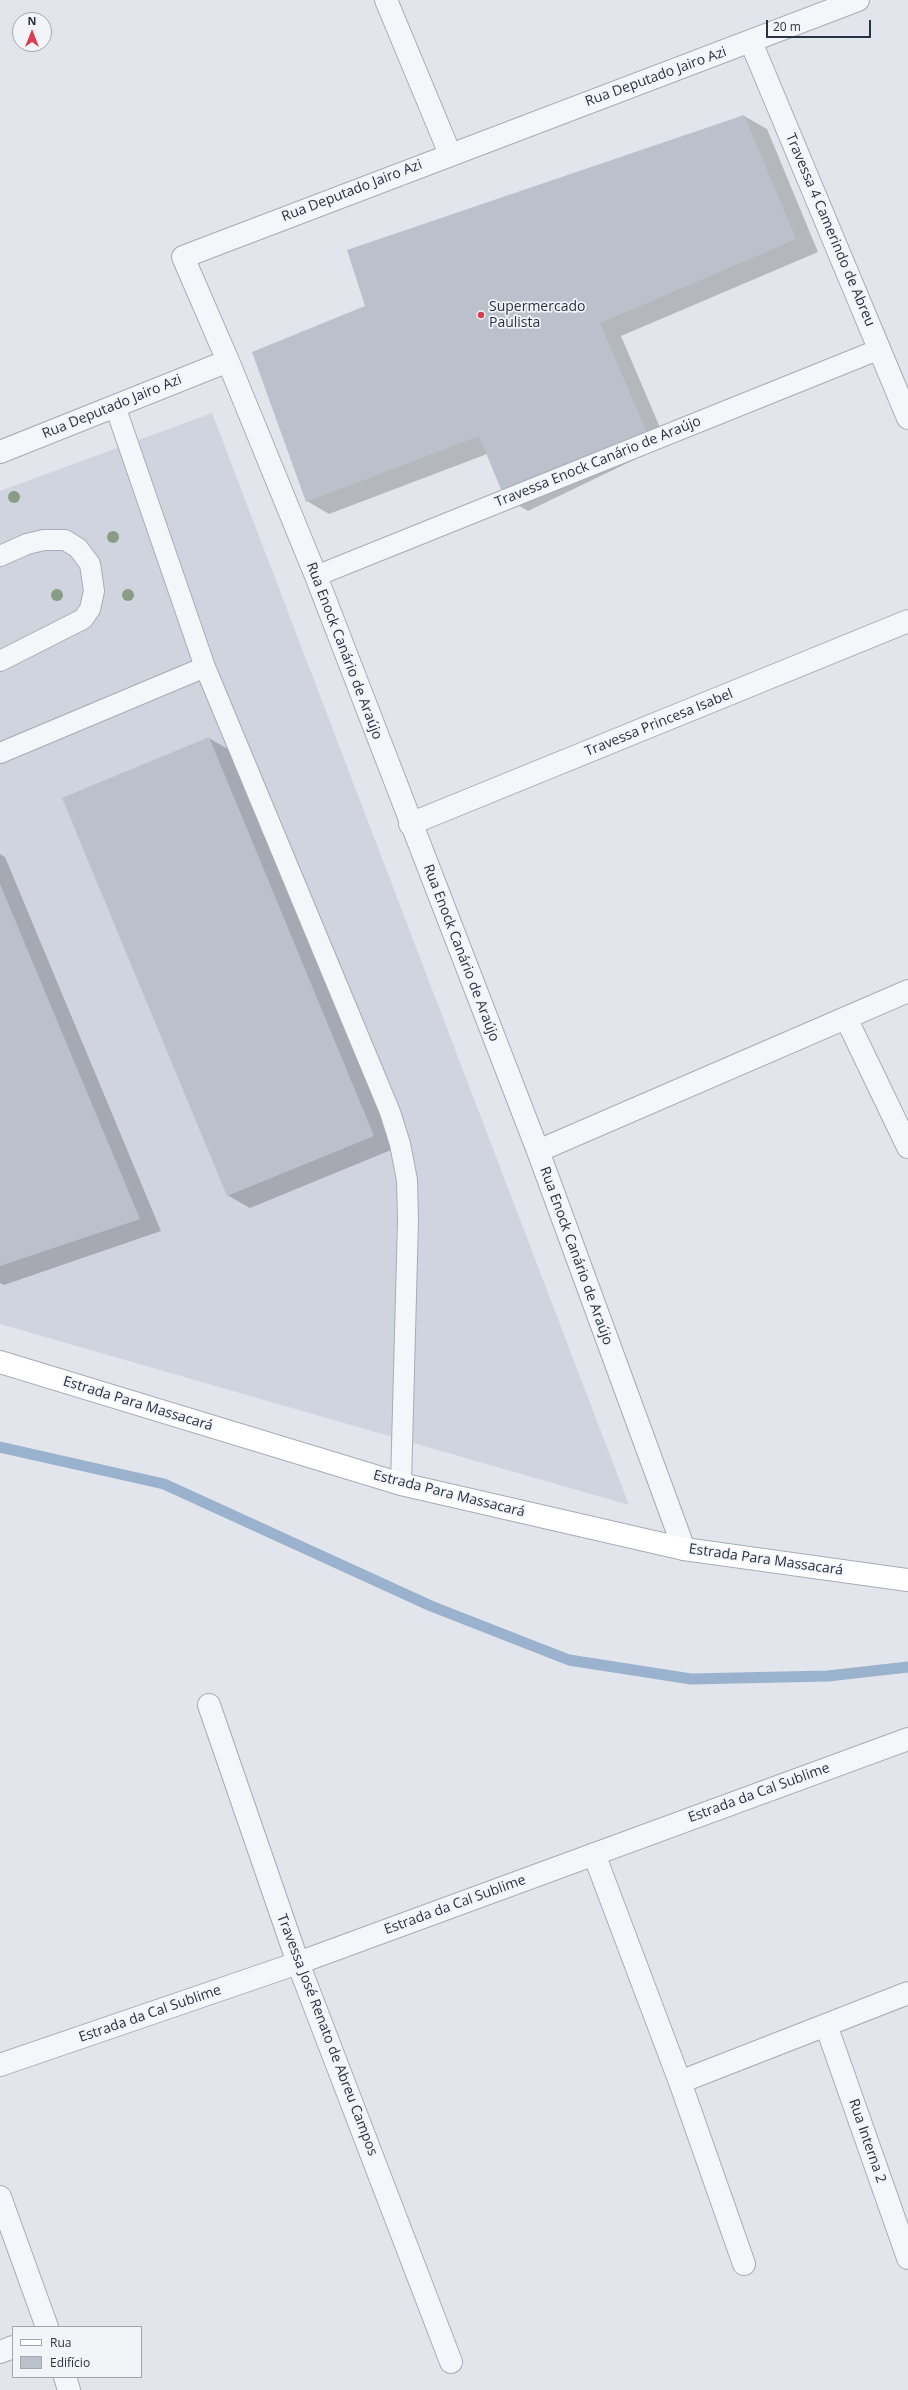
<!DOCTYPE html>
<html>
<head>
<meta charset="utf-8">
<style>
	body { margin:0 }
	#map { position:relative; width:908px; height:2390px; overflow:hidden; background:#e2e5eb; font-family:"Open Sans",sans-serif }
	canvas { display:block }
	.legend { position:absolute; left:12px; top:2326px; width:130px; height:52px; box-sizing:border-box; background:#f2f4f8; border:1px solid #a1a6b0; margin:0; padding:5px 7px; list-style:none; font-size:12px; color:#283245 }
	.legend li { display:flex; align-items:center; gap:8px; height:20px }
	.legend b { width:20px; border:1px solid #a1a6b0 }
	.north { position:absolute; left:12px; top:12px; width:40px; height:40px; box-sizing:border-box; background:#f2f4f8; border:1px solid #a1a6b0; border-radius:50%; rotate:0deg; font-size:11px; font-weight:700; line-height:16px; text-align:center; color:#283245 }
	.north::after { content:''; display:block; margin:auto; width:14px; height:18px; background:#d93e51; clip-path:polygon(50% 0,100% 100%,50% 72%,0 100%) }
	.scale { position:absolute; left:766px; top:20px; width:105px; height:18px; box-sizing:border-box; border:2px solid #283245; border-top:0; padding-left:5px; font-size:12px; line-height:14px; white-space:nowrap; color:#283245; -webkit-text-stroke:3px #f2f4f8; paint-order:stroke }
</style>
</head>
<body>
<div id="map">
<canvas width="908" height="2390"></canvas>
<ul class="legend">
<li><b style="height:5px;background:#fff"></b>Rua</li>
<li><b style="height:11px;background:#bbc1cc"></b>Edifício</li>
</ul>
<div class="north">N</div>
<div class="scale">20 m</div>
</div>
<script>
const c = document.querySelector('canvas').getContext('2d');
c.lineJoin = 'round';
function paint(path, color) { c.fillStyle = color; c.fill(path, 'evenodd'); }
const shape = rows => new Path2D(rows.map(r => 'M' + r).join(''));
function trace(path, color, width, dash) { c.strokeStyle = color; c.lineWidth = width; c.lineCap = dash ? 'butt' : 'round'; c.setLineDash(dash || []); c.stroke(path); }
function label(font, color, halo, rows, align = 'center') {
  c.font = font + ' "Open Sans",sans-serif'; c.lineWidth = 3.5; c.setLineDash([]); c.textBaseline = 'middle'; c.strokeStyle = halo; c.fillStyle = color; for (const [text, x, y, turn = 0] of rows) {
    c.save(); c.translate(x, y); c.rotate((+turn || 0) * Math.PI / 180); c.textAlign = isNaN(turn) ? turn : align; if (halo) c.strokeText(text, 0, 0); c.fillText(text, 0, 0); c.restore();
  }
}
paint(shape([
	[212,413,629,1505,0,1324,0,491]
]), '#d0d4de');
paint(shape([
	[744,116,767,129,818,252,621,336,667,444,528,511,506,498,487,454,329,514,307,501,366,307],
	[209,738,231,751,396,1148,250,1208,227,1195],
	[0,854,5,857,161,1231,4,1285,0,1283]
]), '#0003');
trace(shape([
	[0,1447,164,1484,431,1606,569,1660,691,1679,828,1676,908,1667]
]), '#9ab2ce', 11);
paint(shape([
	[744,115,796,239,600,323,646,431,505,499,479,436,306,502,252,352,365,306,347,250],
	[209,737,374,1136,227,1196,62,798],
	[0,884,140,1219,0,1266]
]), '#bbc1cc');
const service = shape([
	[115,406,205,667,390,1112,400,1144,407,1180,408,1220,401,1484],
	[0,556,27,544,44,540,65,540,78,548,90,564,94,591,90,609,83,619,0,661],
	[316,576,880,349],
	[0,753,205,667]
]);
const minor = shape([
	[386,0,450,154],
	[751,42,908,418],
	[0,452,228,361],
	[410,824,908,621],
	[846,1018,908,1147],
	[538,1151,908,991],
	[684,1549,538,1151,316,576,228,361,183,257,858,0],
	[209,1705,298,1963,451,2362],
	[594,1854,680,2082,744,2264],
	[826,2025,908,2258],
	[0,2065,298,1963,908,1739],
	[680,2082,908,1993],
	[0,2197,47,2327],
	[0,2352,13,2347],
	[65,2377,69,2390]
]);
const secondary = shape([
	[0,1362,401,1484,684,1549,908,1580]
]);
trace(service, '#a6acb6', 22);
trace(minor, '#a6acb6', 24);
trace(secondary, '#a6acb6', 24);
trace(service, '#f5f6f9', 20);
trace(minor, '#f5f6f9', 22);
trace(secondary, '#fff', 22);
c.fillStyle = '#879d86';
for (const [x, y] of [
	[14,497],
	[113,537],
	[57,595],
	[128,595]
]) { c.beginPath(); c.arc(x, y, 6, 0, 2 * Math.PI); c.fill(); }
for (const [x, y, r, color] of [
	[481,315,4,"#d93e51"]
]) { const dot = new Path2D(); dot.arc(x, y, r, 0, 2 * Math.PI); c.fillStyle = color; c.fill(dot); trace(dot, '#f2f4f8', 1.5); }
label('14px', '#283245', '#f2f4f8', [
	["Rua Deputado Jairo Azi",656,77,-20],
	["Rua Deputado Jairo Azi",352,191,-21],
	["Travessa 4 Camerindo de Abreu",830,230,67],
	["Rua Deputado Jairo Azi",112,407,-22],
	["Travessa Enock Canário de Araújo",598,462,-22],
	["Rua Enock Canário de Araújo",344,651,69],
	["Travessa Princesa Isabel",659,723,-22],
	["Rua Enock Canário de Araújo",461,953,69],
	["Rua Enock Canário de Araújo",576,1256,70],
	["Estrada Para Massacará",138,1404,17],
	["Estrada Para Massacará",449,1494,14],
	["Estrada Para Massacará",766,1560,8],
	["Estrada da Cal Sublime",759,1793,-20],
	["Estrada da Cal Sublime",455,1905,-20],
	["Estrada da Cal Sublime",150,2014,-19],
	["Travessa José Renato de Abreu Campos",327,2035,69],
	["Rua Interna 2",867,2141,71]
]);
label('14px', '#283245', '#f2f4f8', [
	["Supermercado",489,307],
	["Paulista",489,323]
], 'left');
</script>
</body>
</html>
